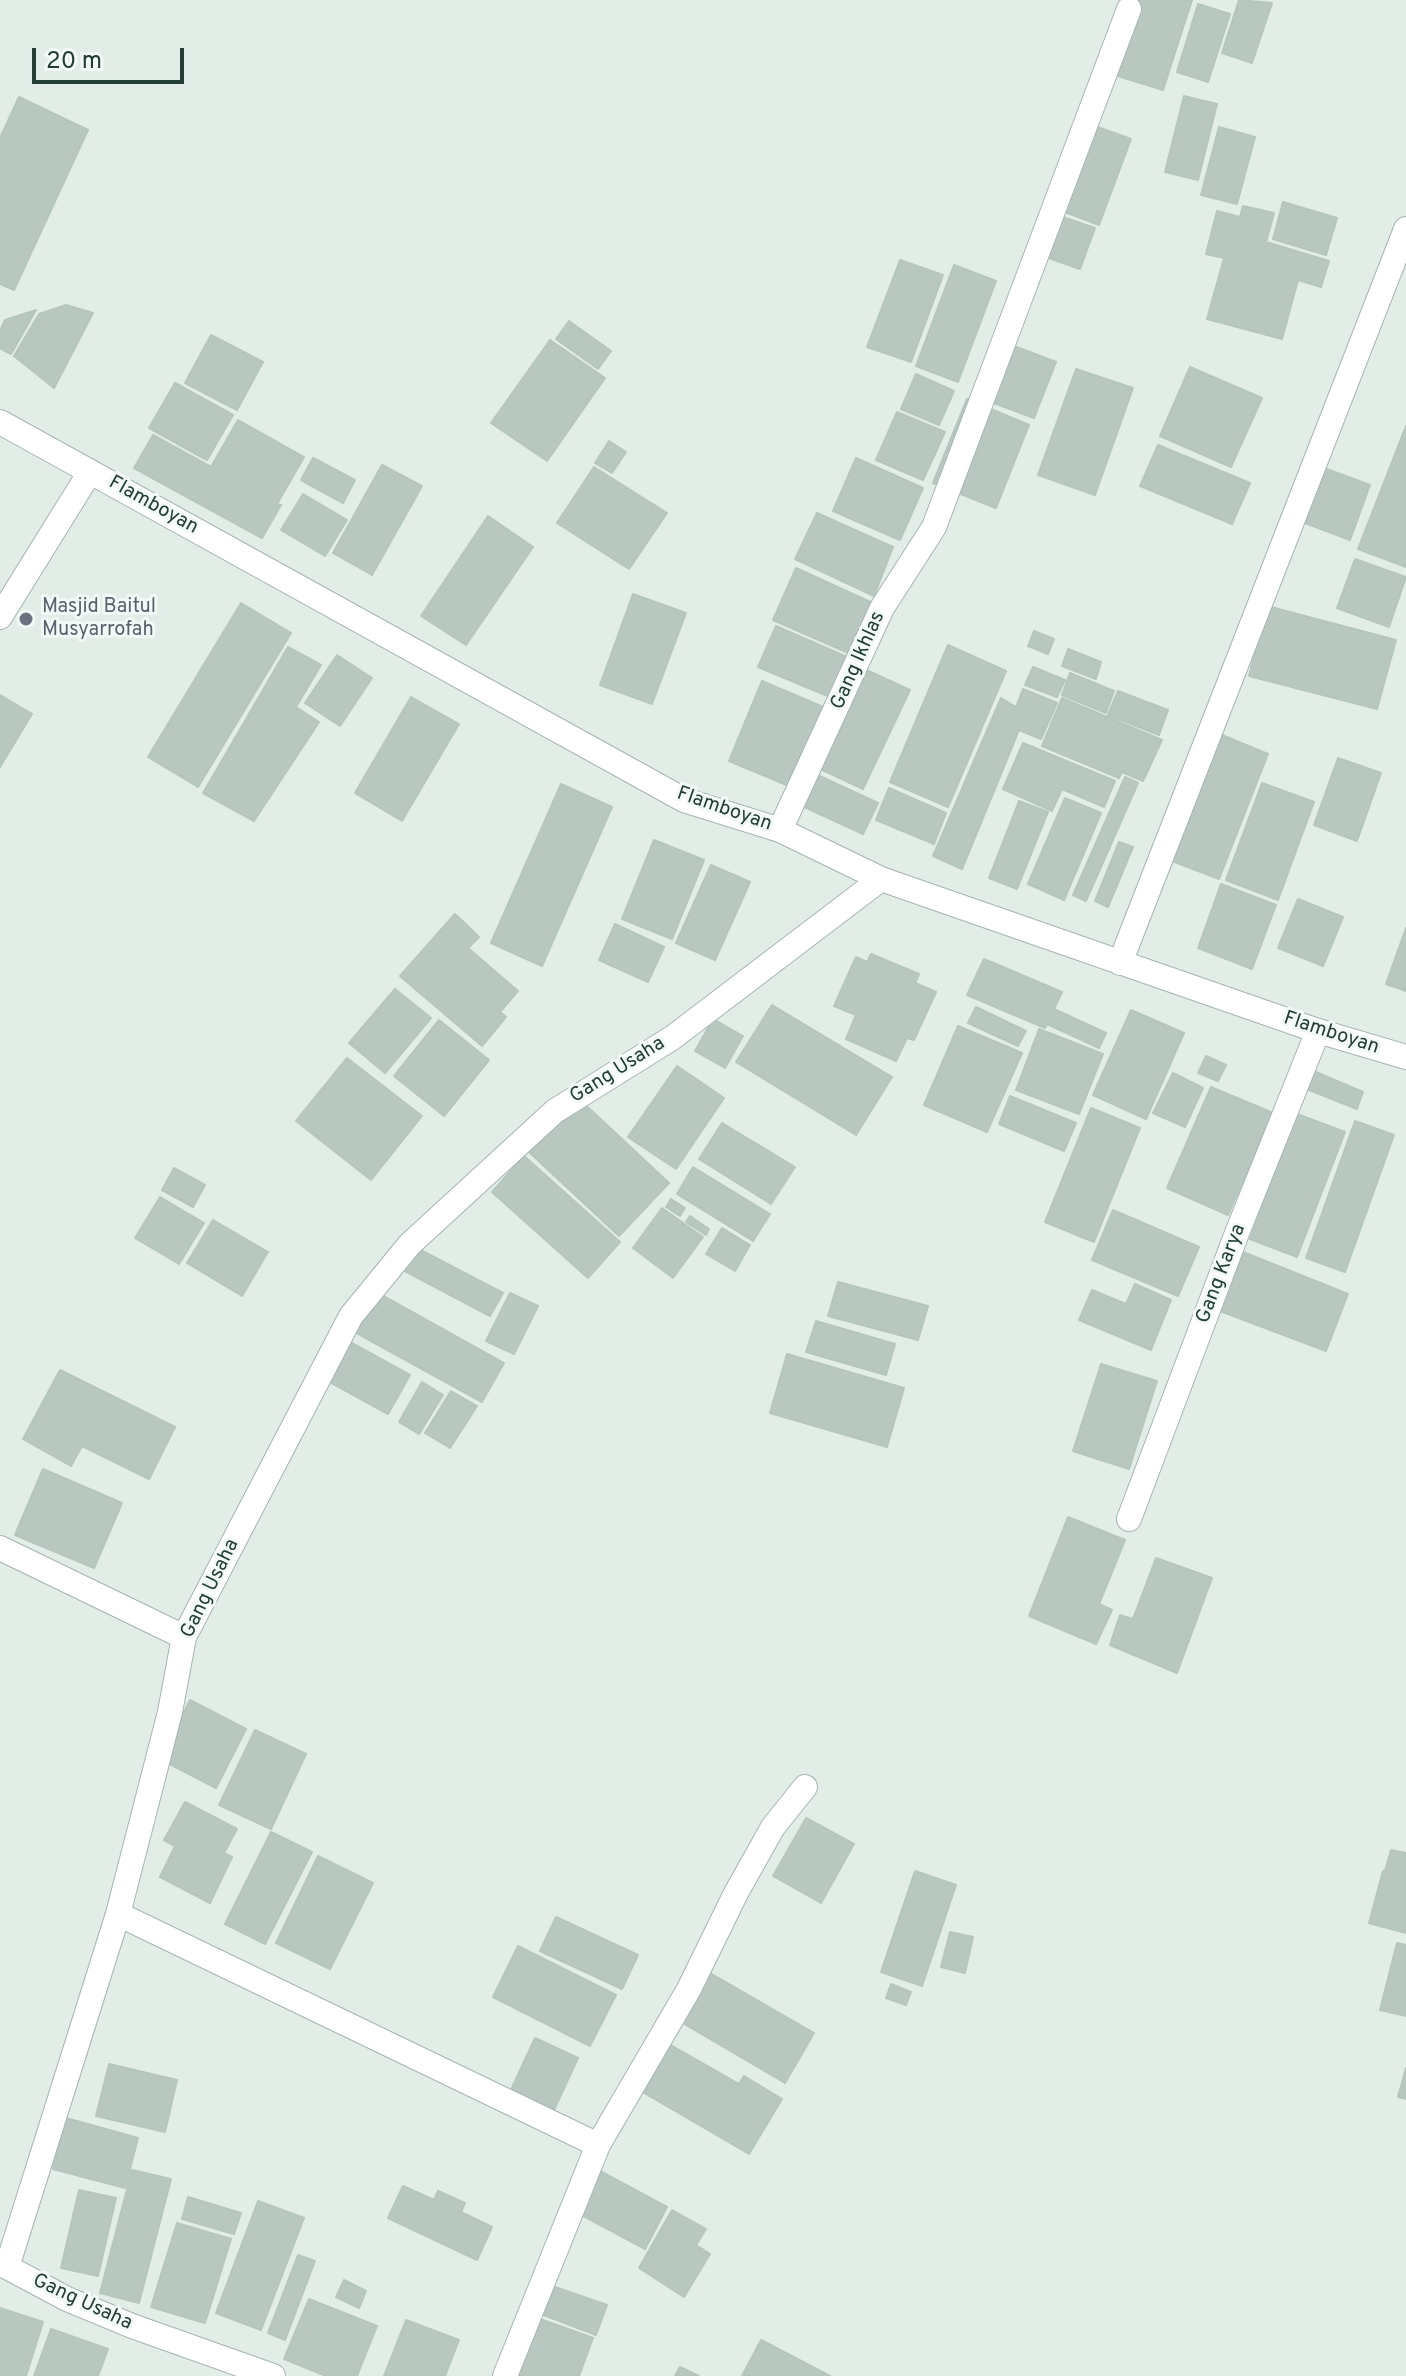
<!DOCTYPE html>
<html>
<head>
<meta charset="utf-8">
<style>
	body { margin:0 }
	#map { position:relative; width:1406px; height:2376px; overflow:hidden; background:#e3ede8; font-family:Overpass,sans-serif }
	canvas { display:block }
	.scale { position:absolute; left:32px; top:48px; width:152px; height:36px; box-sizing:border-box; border:4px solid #223e36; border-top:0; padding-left:10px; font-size:24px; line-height:28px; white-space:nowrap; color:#223e36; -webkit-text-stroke:6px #f3f9f6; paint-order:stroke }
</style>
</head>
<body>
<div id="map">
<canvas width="1406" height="2376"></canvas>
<div class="scale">20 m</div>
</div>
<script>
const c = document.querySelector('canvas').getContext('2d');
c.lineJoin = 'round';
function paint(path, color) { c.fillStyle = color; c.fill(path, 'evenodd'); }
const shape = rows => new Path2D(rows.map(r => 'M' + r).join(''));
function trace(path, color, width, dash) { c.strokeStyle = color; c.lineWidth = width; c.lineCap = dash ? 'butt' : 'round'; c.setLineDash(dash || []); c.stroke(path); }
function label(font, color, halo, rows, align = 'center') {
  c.font = font + ' Overpass,sans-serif'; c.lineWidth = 6; c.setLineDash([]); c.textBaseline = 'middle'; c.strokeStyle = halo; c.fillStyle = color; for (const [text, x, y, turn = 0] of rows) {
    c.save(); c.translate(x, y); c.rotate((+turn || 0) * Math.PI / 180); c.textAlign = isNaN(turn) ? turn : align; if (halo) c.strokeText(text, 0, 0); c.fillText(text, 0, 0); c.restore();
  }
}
const building = shape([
	[1128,0,1192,0,1163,90,1105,72,1128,0],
	[1239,0,1272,3,1252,63,1222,53,1239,0],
	[1198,4,1230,14,1208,82,1177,72,1198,4],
	[1184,96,1217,104,1198,180,1165,172,1184,96],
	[19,97,88,130,14,290,0,284,0,138,19,97],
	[1081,121,1131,139,1099,225,1049,206,1081,121],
	[1219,127,1255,137,1237,204,1201,195,1219,127],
	[1283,202,1337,218,1326,255,1273,239,1283,202],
	[1243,206,1274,213,1266,242,1329,261,1321,287,1298,280,1282,339,1207,319,1224,258,1206,254,1217,211,1240,217,1243,206],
	[1057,215,1095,228,1080,269,1043,256,1057,215],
	[900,260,943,275,911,362,867,347,900,260],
	[954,265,996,281,958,382,916,366,954,265],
	[66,305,93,313,54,388,14,356,39,314,66,305],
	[36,310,11,354,0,348,0,331,5,320,36,310],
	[569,321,611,351,598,369,556,339,569,321],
	[211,335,263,362,237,410,185,383,211,335],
	[550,340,605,378,547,461,491,423,550,340],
	[1001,341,1056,362,1034,418,980,398,1001,341],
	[1190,367,1262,398,1231,467,1160,436,1190,367],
	[1076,369,1133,388,1095,495,1038,475,1076,369],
	[916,374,954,391,939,425,901,409,916,374],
	[175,383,233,415,207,460,149,428,175,383],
	[967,399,1029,425,996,508,933,483,967,399],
	[897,412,945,432,923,480,876,460,897,412],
	[238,420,304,457,277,504,281,505,262,538,134,468,153,435,211,467,238,420],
	[1406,426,1406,567,1358,549,1406,426],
	[609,441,626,452,612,473,595,463,609,441],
	[1158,445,1250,483,1232,524,1140,486,1158,445],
	[313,458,355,480,343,503,301,480,313,458],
	[856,458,923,488,900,540,833,511,856,458],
	[382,465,422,486,372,575,333,553,382,465],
	[594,467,667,513,629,569,557,523,594,467],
	[1324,468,1370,485,1350,540,1305,523,1324,468],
	[303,494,347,520,325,556,281,530,303,494],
	[817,513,893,547,874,596,795,559,817,513],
	[488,516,533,547,466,645,421,616,488,516],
	[1355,559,1406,577,1389,627,1337,608,1355,559],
	[796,568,877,605,853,655,773,620,796,568],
	[633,594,686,613,652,704,600,685,633,594],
	[241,603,291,633,198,787,148,757,241,603],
	[1267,606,1396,640,1377,709,1249,676,1267,606],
	[776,626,847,657,830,697,758,667,776,626],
	[1034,631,1054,639,1048,654,1028,646,1034,631],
	[948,645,1006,671,948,807,890,782,948,645],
	[288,647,321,665,296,707,319,722,254,821,203,793,288,647],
	[1068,649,1101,662,1096,679,1062,666,1068,649],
	[337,655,372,678,340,726,305,703,337,655],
	[1033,667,1065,680,1057,697,1025,685,1033,667],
	[862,668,910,690,863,789,816,767,862,668],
	[1070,673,1114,691,1106,713,1062,695,1070,673],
	[762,681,823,707,789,786,729,761,762,681],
	[1023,689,1057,703,1041,739,1019,730,962,869,933,856,1001,698,1016,707,1023,689],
	[1118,691,1168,710,1159,735,1108,715,1118,691],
	[0,695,32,714,0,767,0,695],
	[411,697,459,724,402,821,355,793,411,697],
	[1062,698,1162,740,1143,781,1122,772,1119,778,1042,746,1062,698],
	[1222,735,1268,754,1219,879,1172,861,1222,735],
	[1023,743,1115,781,1104,807,1062,789,1052,811,1003,789,1023,743],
	[1338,758,1381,773,1357,841,1314,825,1338,758],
	[813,773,878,803,863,834,800,805,813,773],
	[1125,777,1138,783,1086,901,1073,895,1125,777],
	[1262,783,1314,802,1278,900,1226,880,1262,783],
	[561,784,612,807,542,966,491,943,561,784],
	[889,788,946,813,934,844,876,820,889,788],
	[1065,798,1101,813,1064,900,1028,884,1065,798],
	[1019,801,1048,812,1017,889,989,878,1019,801],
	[654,840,704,860,672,939,622,919,654,840],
	[1119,842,1133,847,1108,907,1095,901,1119,842],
	[711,865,750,882,715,960,676,943,711,865],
	[1221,884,1276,905,1252,969,1198,948,1221,884],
	[1298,899,1343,917,1323,966,1278,948,1298,899],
	[455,914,479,937,468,948,518,991,500,1012,506,1017,482,1046,400,976,455,914],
	[615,924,664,947,648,982,599,960,615,924],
	[1406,928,1406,991,1386,984,1406,928],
	[871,954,919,974,915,983,936,992,914,1040,907,1038,896,1061,846,1039,856,1015,834,1006,856,957,867,962,871,954],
	[984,959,1062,992,1054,1009,1106,1033,1099,1048,1047,1024,1045,1028,967,995,984,959],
	[395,989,431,1018,385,1073,349,1043,395,989],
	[772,1005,892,1077,856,1135,736,1062,772,1005],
	[976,1007,1026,1031,1018,1046,968,1023,976,1007],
	[1131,1010,1184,1033,1146,1119,1093,1095,1131,1010],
	[713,1019,743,1036,725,1068,695,1051,713,1019],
	[439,1020,489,1060,444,1116,394,1076,439,1020],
	[958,1026,1022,1053,987,1132,924,1105,958,1026],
	[1039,1029,1103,1054,1079,1114,1016,1090,1039,1029],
	[1206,1056,1226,1065,1218,1081,1198,1073,1206,1056],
	[347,1058,422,1116,371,1180,296,1121,347,1058],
	[677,1066,724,1098,676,1169,628,1137,677,1066],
	[1311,1070,1363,1092,1357,1109,1304,1088,1311,1070],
	[1173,1073,1203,1088,1185,1127,1153,1113,1173,1073],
	[1211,1087,1273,1113,1228,1215,1167,1188,1211,1087],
	[1010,1096,1076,1123,1064,1151,999,1124,1010,1096],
	[578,1098,669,1183,619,1236,528,1151,578,1098],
	[1091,1108,1140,1128,1094,1242,1045,1222,1091,1108],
	[1297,1114,1345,1132,1297,1257,1250,1239,1297,1114],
	[1355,1121,1394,1135,1345,1272,1306,1258,1355,1121],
	[722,1123,795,1167,771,1204,699,1159,722,1123],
	[524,1156,620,1242,588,1278,492,1192,524,1156],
	[693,1167,770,1214,753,1241,677,1194,693,1167],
	[174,1168,205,1185,193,1207,162,1190,174,1168],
	[160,1197,204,1223,179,1264,135,1238,160,1197],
	[671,1199,685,1208,680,1216,666,1207,671,1199],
	[662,1208,703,1237,673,1278,633,1248,662,1208],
	[1113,1210,1199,1247,1178,1296,1092,1260,1113,1210],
	[690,1216,709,1229,706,1235,686,1222,690,1216],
	[213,1220,268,1252,242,1296,187,1263,213,1220],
	[722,1228,750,1245,735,1271,706,1254,722,1228],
	[411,1245,503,1293,490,1316,399,1268,411,1245],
	[1243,1252,1348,1294,1326,1351,1220,1311,1243,1252],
	[838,1282,928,1306,918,1340,828,1316,838,1282],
	[1135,1284,1171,1300,1151,1350,1079,1320,1092,1290,1126,1304,1135,1284],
	[373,1290,504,1363,482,1402,351,1330,373,1290],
	[510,1293,538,1306,514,1354,486,1341,510,1293],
	[816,1321,895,1344,886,1375,806,1352,816,1321],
	[350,1342,410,1375,388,1414,328,1381,350,1342],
	[787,1354,904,1388,887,1447,770,1413,787,1354],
	[1101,1364,1157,1381,1129,1469,1073,1451,1101,1364],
	[60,1370,175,1427,149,1479,82,1446,71,1466,23,1439,60,1370],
	[422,1382,443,1395,419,1434,399,1422,422,1382],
	[451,1391,477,1406,450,1448,425,1433,451,1391],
	[43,1469,122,1503,94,1568,15,1535,43,1469],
	[1068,1517,1125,1540,1099,1604,1112,1610,1096,1644,1029,1616,1068,1517],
	[1156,1558,1212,1578,1177,1673,1110,1645,1120,1615,1133,1619,1156,1558],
	[190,1700,246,1729,216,1788,160,1759,190,1700],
	[255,1730,306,1754,271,1829,219,1805,255,1730],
	[185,1802,237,1829,224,1853,232,1857,210,1903,160,1877,175,1846,164,1840,185,1802],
	[806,1818,854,1844,821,1903,773,1876,806,1818],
	[271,1832,312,1852,265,1944,225,1924,271,1832],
	[1391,1850,1406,1853,1406,1933,1369,1923,1383,1871,1385,1871,1391,1850],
	[318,1856,373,1883,330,1969,276,1943,318,1856],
	[915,1871,956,1885,922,1986,881,1972,915,1871],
	[556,1917,638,1955,622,1989,540,1951,556,1917],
	[950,1932,973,1937,965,1973,941,1967,950,1932],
	[1397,1943,1406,1945,1406,2016,1380,2010,1397,1943],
	[518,1946,616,1995,590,2046,493,1997,518,1946],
	[710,1973,814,2033,785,2083,681,2022,710,1973],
	[891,1984,911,1992,906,2005,886,1998,891,1984],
	[535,2038,578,2058,553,2112,510,2092,535,2038],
	[662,2040,739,2084,744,2076,782,2099,749,2154,634,2087,662,2040],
	[109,2064,177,2080,165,2132,96,2116,109,2064],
	[1406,2068,1406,2099,1398,2097,1406,2068],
	[66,2118,138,2138,125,2188,53,2169,66,2118],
	[132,2170,171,2179,139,2303,100,2293,132,2170],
	[598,2170,667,2207,645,2249,576,2212,598,2170],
	[403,2186,434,2200,438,2191,465,2203,461,2212,492,2227,477,2260,388,2218,403,2186],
	[79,2190,116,2198,98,2276,61,2268,79,2190],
	[188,2197,241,2213,234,2234,182,2219,188,2197],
	[258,2201,304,2218,261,2330,216,2313,258,2201],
	[672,2210,706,2229,696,2245,710,2254,684,2297,639,2268,672,2210],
	[177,2223,231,2239,205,2323,151,2307,177,2223],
	[298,2255,315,2261,285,2340,268,2333,298,2255],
	[344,2280,366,2291,359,2308,336,2297,344,2280],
	[552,2286,607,2305,596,2335,541,2314,552,2286],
	[309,2299,377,2326,357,2376,326,2376,284,2359,309,2299],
	[0,2308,43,2322,26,2376,0,2376,0,2308],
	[540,2319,593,2338,579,2376,519,2376,540,2319],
	[406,2320,459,2340,445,2376,384,2376,406,2320],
	[51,2329,108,2349,98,2376,34,2376,51,2329],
	[761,2340,830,2376,742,2376,761,2340],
	[680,2367,699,2376,675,2376,680,2367]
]);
paint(building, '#b8c8c1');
trace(building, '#b5c6bf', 2);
const street = shape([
	[0,422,684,800,780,830,881,879,1318,1031,1406,1057],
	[0,617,90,472],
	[780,830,882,608,934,527,1129,9],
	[1120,963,1406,229],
	[1129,1519,1237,1233,1318,1031],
	[0,1548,184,1637],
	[118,1914,598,2145],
	[273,2376,132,2326,67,2299,7,2267,118,1914,170,1712,184,1637,351,1316,410,1244,555,1111,672,1038,881,879],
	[505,2376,598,2145,689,1989,736,1893,773,1827,805,1787]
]);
trace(street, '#a5b5af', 26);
trace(street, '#fff', 24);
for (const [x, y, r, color] of [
	[26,619,8,"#6b7280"]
]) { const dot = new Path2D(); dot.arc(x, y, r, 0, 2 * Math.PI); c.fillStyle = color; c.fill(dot); trace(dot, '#f3f9f6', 3); }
label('20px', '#223e36', '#f3f9f6', [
	["Flamboyan",153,506,29],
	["Gang Ikhlas",859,661,-66],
	["Flamboyan",724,810,19],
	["Flamboyan",1331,1034,18],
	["Gang Usaha",618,1071,-32],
	["Gang Karya",1222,1274,-69],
	["Gang Usaha",211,1589,-64],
	["Gang Usaha",82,2303,25]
]);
label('20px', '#5b616d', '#f3f9f6', [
	["Masjid Baitul",42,608],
	["Musyarrofah",42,631]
], 'left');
</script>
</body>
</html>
